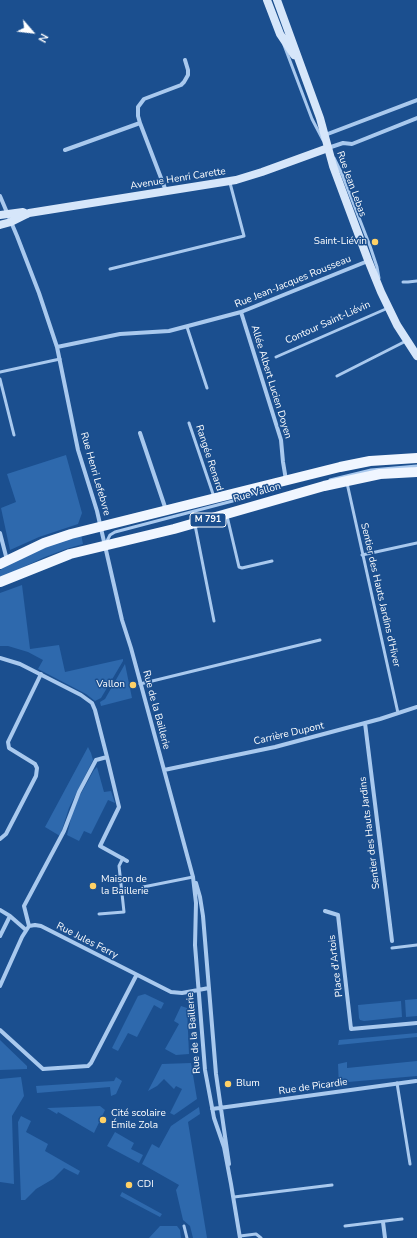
<!DOCTYPE html>
<html>
<head>
<meta charset="utf-8">
<style>
	body { margin:0 }
	#map { position:relative; width:417px; height:1238px; overflow:hidden; background:#1b4f8f; font-family:"Nunito Sans",sans-serif }
	canvas { display:block }
	.north { position:absolute; left:12px; top:12px; width:40px; height:40px; -webkit-text-stroke:3px #1b4f8f; paint-order:stroke; rotate:118deg; font-size:11px; font-weight:700; line-height:16px; text-align:center; color:#fff }
	.north::after { content:''; display:block; margin:auto; width:14px; height:18px; background:#fff; clip-path:polygon(50% 0,100% 100%,50% 72%,0 100%) }
</style>
</head>
<body>
<div id="map">
<canvas width="417" height="1238"></canvas>
<div class="north">N</div>
</div>
<script>
const c = document.querySelector('canvas').getContext('2d');
c.lineJoin = 'round';
function paint(path, color) { c.fillStyle = color; c.fill(path, 'evenodd'); }
const shape = rows => new Path2D(rows.map(r => 'M' + r).join(''));
function trace(path, color, width, dash) { c.strokeStyle = color; c.lineWidth = width; c.lineCap = dash ? 'butt' : 'round'; c.setLineDash(dash || []); c.stroke(path); }
function label(font, color, halo, rows, align = 'center') {
  c.font = font + ' "Nunito Sans",sans-serif'; c.lineWidth = 3; c.setLineDash([]); c.textBaseline = 'middle'; c.strokeStyle = halo; c.fillStyle = color; for (const [text, x, y, turn = 0] of rows) {
    c.save(); c.translate(x, y); c.rotate((+turn || 0) * Math.PI / 180); c.textAlign = isNaN(turn) ? turn : align; if (halo) c.strokeText(text, 0, 0); c.fillText(text, 0, 0); c.restore();
  }
}
paint(shape([
	[66,455,82,513,78,524,39,537,10,550,1,508,16,502,7,474],
	[81,534,83,544,66,549,45,557,0,578,0,570,37,549],
	[22,585,30,649,59,645,65,672,123,659,123,661,101,698,95,701,86,694,38,669,43,660,28,652,8,646,0,646,0,593],
	[125,664,132,698,101,706,100,702,105,699],
	[88,747,91,753,93,760,69,808,60,836,45,827],
	[97,767,104,792,111,791,115,803,108,800,91,834,84,831,79,841,67,835,72,814,79,797,94,770],
	[145,994,164,1003,161,1009,154,1005,137,1037,128,1033,118,1051,112,1048,138,996],
	[417,999,417,1016,406,1017,405,1000],
	[401,1001,402,1017,364,1021,360,1020,359,1018,358,1005],
	[181,1006,187,1008,189,1054,176,1055,165,1049,179,1024,174,1021],
	[417,1033,417,1037,338,1045,339,1040],
	[0,1040,27,1066,27,1069,0,1070],
	[417,1061,417,1076,348,1082,345,1086,339,1087,338,1064,347,1062,347,1068],
	[191,1063,197,1099,174,1115,170,1113,182,1089,176,1086,174,1089,164,1079,157,1086,148,1091,162,1064],
	[21,1077,24,1096,12,1116,14,1184,0,1182,0,1079],
	[116,1077,122,1081,116,1094,111,1096,110,1087,37,1093,36,1086,114,1081],
	[100,1106,105,1110,94,1133,58,1112,57,1114,47,1108],
	[199,1107,200,1114,188,1122,207,1238,193,1238,190,1226,183,1220,176,1190,179,1185,142,1164,152,1144,159,1148,171,1126],
	[21,1116,31,1121,26,1132,48,1144,45,1151,80,1171,78,1175,64,1168,53,1179,36,1189,25,1200,21,1200,18,1122],
	[115,1132,134,1143,131,1149,143,1155,139,1163,107,1146],
	[122,1192,162,1214,160,1217,120,1196],
	[160,1226,177,1226,180,1230,181,1238,149,1238]
]), '#2e69ad');
trace(shape([
	[284,45,312,119,323,140],
	[334,158,342,174,370,246,377,267,379,278],
	[110,269,244,236,230,183],
	[403,282,408,282,417,281],
	[187,327,207,388],
	[276,357,388,308],
	[0,372,60,359],
	[337,376,406,341],
	[0,379,14,435],
	[189,423,214,497],
	[330,480,371,470,417,466],
	[347,483,398,713],
	[227,516,239,567,242,568,272,561],
	[195,525,214,621],
	[106,543,110,535,115,532,244,498,254,493],
	[362,555,417,543],
	[140,684,320,640],
	[143,887,193,877],
	[99,914,124,912,119,866,123,858],
	[392,948,417,945],
	[397,1083,410,1164],
	[234,1197,332,1185],
	[184,1226,187,1238],
	[345,1226,402,1219],
	[240,1236,256,1234,261,1238]
]), '#a9c9ee', 3);
trace(shape([
	[140,123,166,191],
	[325,135,417,100],
	[328,148,343,143,352,144,417,118],
	[65,150,140,123,138,116,138,107,144,99,181,85,184,82,188,75,188,70,185,60],
	[0,196,17,236,39,293,57,347,78,450,97,511,122,620,131,648,193,877,196,903,195,945,205,1070,214,1118,224,1147,231,1184,240,1238],
	[241,312,281,440,283,462,286,480],
	[57,347,120,334,169,331,241,312,368,261],
	[140,433,166,510],
	[0,533,7,560],
	[0,658,20,664,81,695,92,703,95,710,107,757,119,807,100,846,127,861],
	[365,723,392,941],
	[164,770,275,747,380,719,417,707],
	[0,839,6,834,36,776,37,768,35,764,9,748,8,742,41,674],
	[196,883,200,897,203,916,216,1074,229,1164],
	[0,910,10,916,26,930],
	[325,911,338,915,351,1029,417,1023],
	[29,926,35,925,41,926,171,992,182,993,209,988],
	[29,926,24,906,64,831,79,792,96,760,107,757],
	[0,936,10,916],
	[0,986,22,937,29,926],
	[0,1030,43,1069,88,1066,91,1063,136,976],
	[212,1109,416,1081],
	[383,1222,385,1238]
]), '#a9c9ee', 4);
trace(shape([
	[267,0,280,34,294,55],
	[277,0,320,118,333,166,368,260,381,292,397,325,417,356],
	[0,215,23,212,27,214],
	[0,225,11,222,29,213,236,180,262,172,328,148]
]), '#d6e6fa', 8);
trace(shape([
	[0,564,44,543,71,534,340,467,370,461,417,458],
	[0,582,70,554,174,529,324,486,380,474,417,472]
]), '#f0f6ff', 10);
for (const [x, y, r, color] of [
	[375,242,4,"#ffd166"],
	[133,685,4,"#ffd166"],
	[93,886,4,"#ffd166"],
	[228,1084,4,"#ffd166"],
	[103,1120,4,"#ffd166"],
	[129,1185,4,"#ffd166"]
]) { const dot = new Path2D(); dot.arc(x, y, r, 0, 2 * Math.PI); c.fillStyle = color; c.fill(dot); trace(dot, '#1b4f8f', 1.5); }
for (const [x, y, w] of [
	[208,520,36]
]) { const box = new Path2D(); box.roundRect(x - w / 2, y - 7, w, 14, 3); c.fillStyle = '#1b4f8f'; c.fill(box); trace(box, '#fff', 1); }
label('bold 9px', '#fff', null, [
	["M 791",208,520]
]);
label('10px', '#fff', '#1b4f8f', [
	["Avenue Henri Carette",178,179,-9],
	["Rue Jean Lebas",351,184,70],
	["Rue Jean-Jacques Rousseau",293,282,-22],
	["Contour Saint-Liévin",328,323,-24],
	["Allée Albert Lucien Doyen",271,382,73],
	["Rangée Renard",209,458,72],
	["Rue Henri Lefebvre",95,474,74],
	["Rue Vallon",257,493,-16],
	["Sentier des Hauts Jardins d'Hiver",380,595,77],
	["Rue de la Baillerie",156,710,75],
	["Carrière Dupont",289,734,-13],
	["Sentier des Hauts Jardins",370,833,-97],
	["Rue Jules Ferry",87,941,27],
	["Place d'Artois",336,966,-97],
	["Rue de la Baillerie",194,1033,-95],
	["Rue de Picardie",313,1087,-8]
]);
label('10px', '#fff', '#1b4f8f', [
	["Saint-Liévin",367,242,"right"],
	["Vallon",125,685,"right"],
	["Maison de",101,880],
	["la Baillerie",101,892],
	["Blum",236,1084],
	["Cité scolaire",111,1114],
	["Émile Zola",111,1126],
	["CDI",137,1185]
], 'left');
</script>
</body>
</html>
